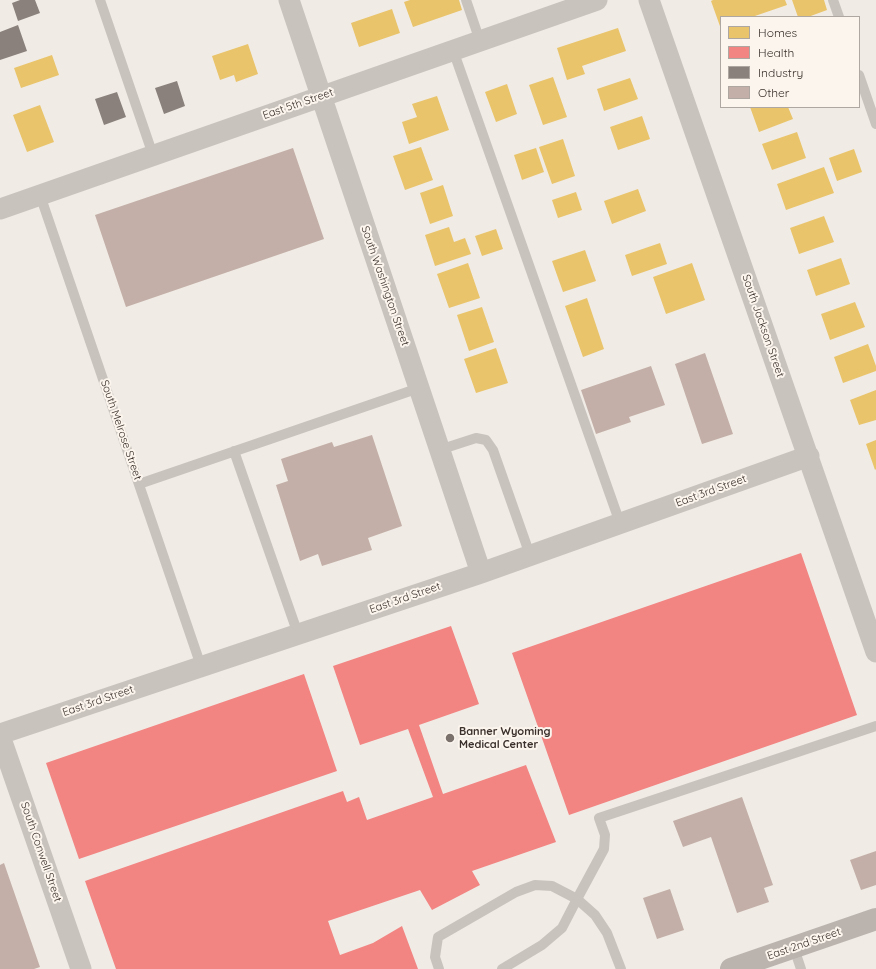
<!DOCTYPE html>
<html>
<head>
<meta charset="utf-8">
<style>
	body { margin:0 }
	#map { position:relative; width:876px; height:969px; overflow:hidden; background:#f0ebe5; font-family:Quicksand,sans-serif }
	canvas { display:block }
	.legend { position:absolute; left:720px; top:16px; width:140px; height:92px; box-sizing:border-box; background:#fbf5ee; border:1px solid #aea6a0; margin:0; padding:5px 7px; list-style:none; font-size:12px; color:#3b302b }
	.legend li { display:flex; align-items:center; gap:8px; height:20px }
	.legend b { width:20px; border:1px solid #aea6a0 }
</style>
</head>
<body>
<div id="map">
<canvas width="876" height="969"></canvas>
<ul class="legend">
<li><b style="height:11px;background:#e9c46a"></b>Homes</li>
<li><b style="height:11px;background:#f28482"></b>Health</li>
<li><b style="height:11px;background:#8a817c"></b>Industry</li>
<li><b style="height:11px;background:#c3afa7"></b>Other</li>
</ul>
</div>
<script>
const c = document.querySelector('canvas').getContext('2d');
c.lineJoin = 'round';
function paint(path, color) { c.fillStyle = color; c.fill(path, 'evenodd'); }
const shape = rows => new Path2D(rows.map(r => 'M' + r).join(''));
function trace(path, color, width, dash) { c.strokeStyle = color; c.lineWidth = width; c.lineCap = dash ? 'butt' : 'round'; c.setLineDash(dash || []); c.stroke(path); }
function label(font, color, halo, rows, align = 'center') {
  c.font = font + ' Quicksand,sans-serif'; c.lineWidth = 4; c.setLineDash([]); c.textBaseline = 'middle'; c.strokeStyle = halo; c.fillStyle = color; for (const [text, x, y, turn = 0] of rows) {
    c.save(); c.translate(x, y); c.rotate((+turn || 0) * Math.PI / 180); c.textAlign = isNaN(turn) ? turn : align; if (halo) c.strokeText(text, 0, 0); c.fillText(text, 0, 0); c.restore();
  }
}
paint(shape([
	[410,0,459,0,462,10,413,27,404,2],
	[713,0,785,0,787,5,752,17,721,17,721,29,711,1],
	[792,0,824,0,827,10,808,17,798,17],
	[392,9,400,33,359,47,351,23],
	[618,28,626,51,582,66,585,74,567,80,557,48],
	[248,44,258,74,236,82,234,75,220,80,212,56],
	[52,55,59,75,21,88,14,68],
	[553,77,567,117,543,125,529,85],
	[630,78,638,99,604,111,597,89],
	[507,84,517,114,496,122,485,92],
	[437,96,449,130,409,144,402,122,417,117,412,104],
	[40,105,54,142,27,152,13,115],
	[750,107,788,107,793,119,759,132],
	[642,116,650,139,618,150,610,127],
	[797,132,806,158,772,170,762,144],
	[563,139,575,176,552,184,539,147],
	[421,147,433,180,405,190,393,156],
	[536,148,544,172,522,180,514,155],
	[854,149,862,172,837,181,829,158],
	[824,167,834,193,786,210,777,184],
	[443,185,453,216,430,224,420,193],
	[638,189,646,211,612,224,604,201],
	[576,192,582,210,558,218,552,200],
	[824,216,834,242,799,254,790,228],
	[449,227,454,242,465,238,471,254,435,266,425,235],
	[496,229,503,249,482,256,475,236],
	[660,243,667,264,632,276,625,255],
	[585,250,596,281,563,292,552,261],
	[841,258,850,284,816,296,807,270],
	[468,263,480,298,449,308,437,274],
	[692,263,705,300,666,314,653,277],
	[587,298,604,349,583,357,565,306],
	[855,302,865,327,830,340,821,314],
	[482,307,494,342,469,351,457,315],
	[868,344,876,366,876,371,843,383,834,357],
	[496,348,508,383,476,393,464,359],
	[876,390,876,420,859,425,850,400],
	[876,440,876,469,875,470,866,444]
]), '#e9c46a');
paint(shape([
	[801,553,857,715,569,815,512,653],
	[451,626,479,704,419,725,443,794,526,765,556,842,472,871,480,885,432,910,420,890,328,921,340,955,373,943,402,926,418,969,116,969,85,881,343,791,347,802,359,797,367,820,433,797,408,729,360,745,333,666],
	[304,674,337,771,79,859,46,763]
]), '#f28482');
paint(shape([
	[20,0,35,0,40,13,18,21,12,3],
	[18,25,27,51,0,60,0,32],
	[177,81,185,106,164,114,155,88],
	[117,92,126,117,104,125,95,99]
]), '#8a817c');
paint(shape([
	[293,148,324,239,126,307,95,215],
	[705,353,733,434,702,444,675,364],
	[651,366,665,405,629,417,631,422,596,434,581,390],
	[372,435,402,526,368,538,372,550,322,566,318,554,300,561,276,485,288,481,281,459,332,442,334,447],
	[742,797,773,885,764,888,769,902,737,913,711,837,683,847,673,821],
	[876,851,876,885,861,890,850,860],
	[4,863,40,967,34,969,0,969,0,865],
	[670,889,684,930,657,939,643,898]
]), '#c3afa7');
trace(shape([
	[100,0,153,155],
	[466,0,480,41],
	[833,0,839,17],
	[453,50,620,523],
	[859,75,876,124],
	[40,195,201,666],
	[439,450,476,438,486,440,493,450,530,555],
	[234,451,298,634],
	[139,484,419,388],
	[794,948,801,969],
	[439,969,435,957,438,937,516,892,535,885,552,886,577,899,562,928,542,945,502,969],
	[621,969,607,933,595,915,577,899,604,849,605,835,599,818,876,726]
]), '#c9c3be', 10);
trace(shape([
	[289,0,481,573],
	[649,0,876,652],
	[0,209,597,0],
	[0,734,481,573,809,456],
	[0,736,81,969]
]), '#c9c3be', 21);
trace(shape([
	[731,969,876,919]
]), '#bab3ae', 22);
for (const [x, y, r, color] of [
	[450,738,5,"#7a716c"]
]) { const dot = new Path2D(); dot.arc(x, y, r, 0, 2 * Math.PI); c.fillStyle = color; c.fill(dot); trace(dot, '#fbf5ee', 1.5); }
label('11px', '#3b302b', '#fbf5ee', [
	["East 5th Street",298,104,-19],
	["South Washington Street",385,286,71],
	["South Jackson Street",763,326,71],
	["South Melrose Street",121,430,71],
	["East 3rd Street",711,491,-20],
	["East 3rd Street",405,598,-19],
	["East 3rd Street",98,701,-19],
	["South Conwell Street",41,852,71],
	["East 2nd Street",804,944,-19]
]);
label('bold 11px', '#3b302b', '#fbf5ee', [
	["Banner Wyoming",459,732],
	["Medical Center",459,745]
], 'left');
</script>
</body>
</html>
